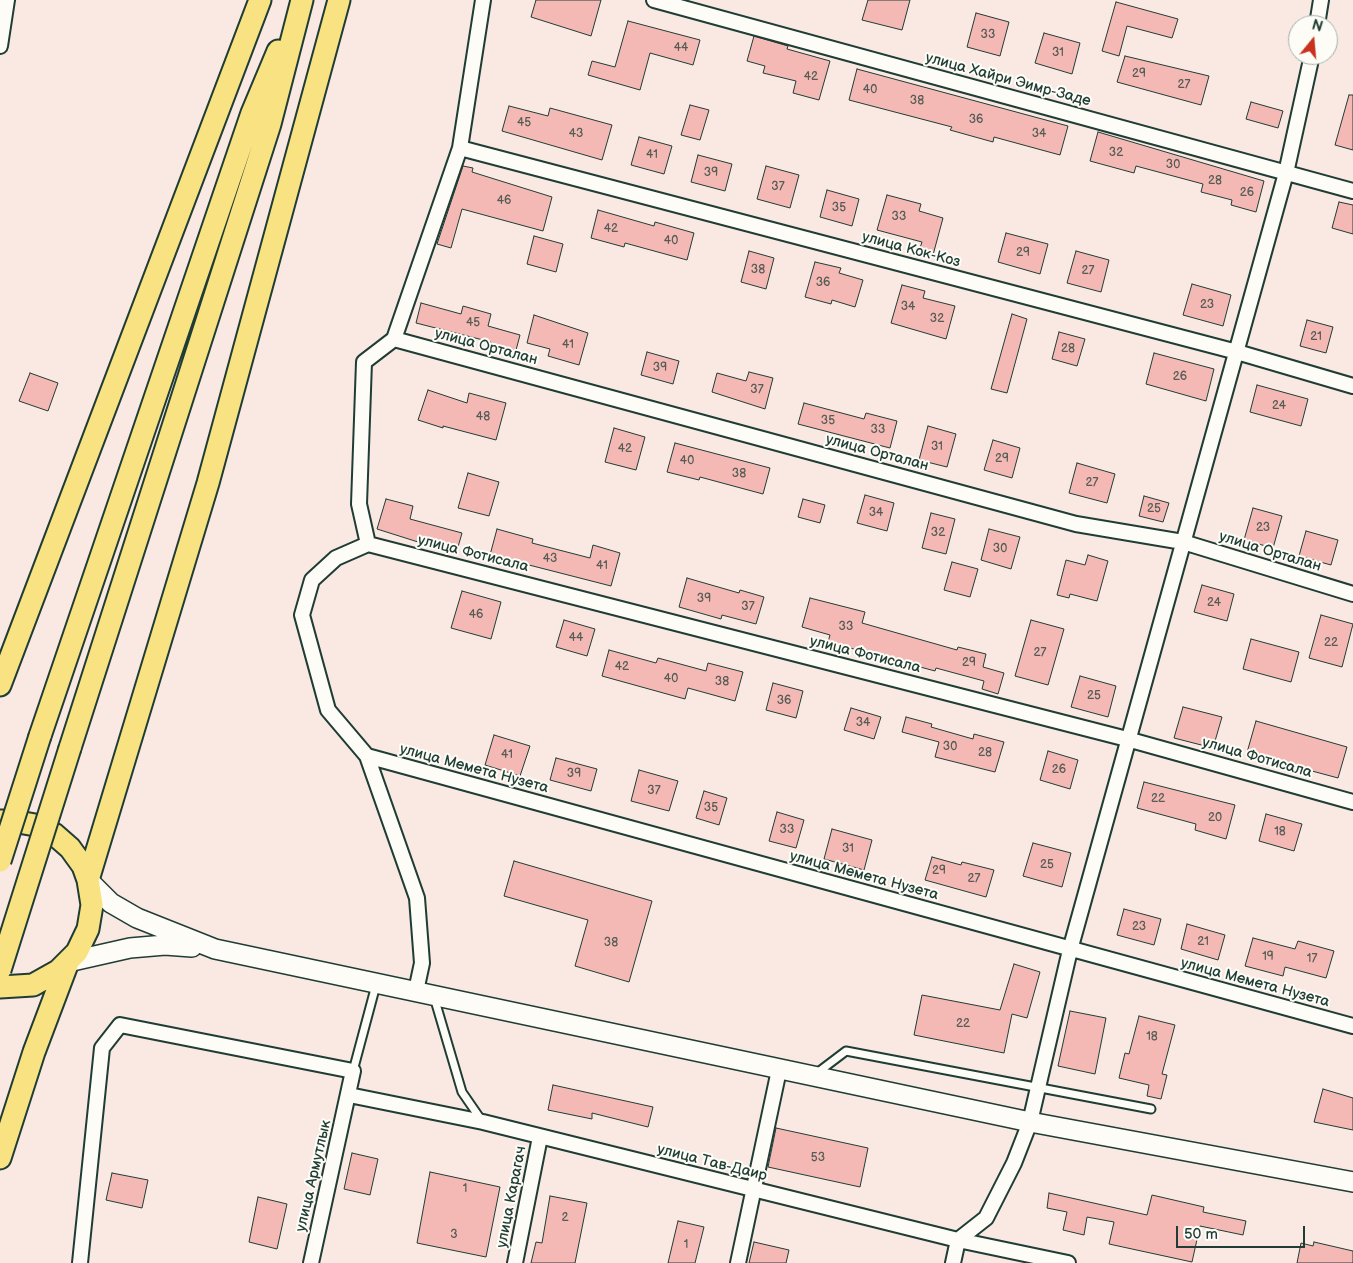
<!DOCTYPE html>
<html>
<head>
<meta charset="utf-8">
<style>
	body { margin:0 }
	#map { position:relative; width:1353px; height:1263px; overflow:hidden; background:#fae8e3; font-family:"Balsamiq Sans",sans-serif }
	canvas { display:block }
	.north { position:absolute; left:1288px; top:15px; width:50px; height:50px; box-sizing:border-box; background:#fdfcf7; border:1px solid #a4b0a9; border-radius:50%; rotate:17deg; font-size:14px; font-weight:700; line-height:20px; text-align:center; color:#1f3d34 }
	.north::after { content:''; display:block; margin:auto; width:18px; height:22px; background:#c8321e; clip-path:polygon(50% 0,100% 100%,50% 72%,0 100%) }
	.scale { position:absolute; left:1176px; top:1226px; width:129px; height:22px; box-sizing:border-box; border:2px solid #1f3d34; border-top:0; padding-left:6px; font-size:15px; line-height:18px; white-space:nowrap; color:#1f3d34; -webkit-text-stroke:4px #fdfcf7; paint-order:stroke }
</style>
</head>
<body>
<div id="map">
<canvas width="1353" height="1263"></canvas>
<div class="north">N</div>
<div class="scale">50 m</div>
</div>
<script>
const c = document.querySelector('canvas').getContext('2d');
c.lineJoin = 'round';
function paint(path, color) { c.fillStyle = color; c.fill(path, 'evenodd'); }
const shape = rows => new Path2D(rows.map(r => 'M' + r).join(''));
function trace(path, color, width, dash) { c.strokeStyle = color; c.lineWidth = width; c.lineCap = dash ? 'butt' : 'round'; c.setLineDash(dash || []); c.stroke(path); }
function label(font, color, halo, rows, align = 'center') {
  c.font = font + ' "Balsamiq Sans",sans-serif'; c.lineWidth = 4; c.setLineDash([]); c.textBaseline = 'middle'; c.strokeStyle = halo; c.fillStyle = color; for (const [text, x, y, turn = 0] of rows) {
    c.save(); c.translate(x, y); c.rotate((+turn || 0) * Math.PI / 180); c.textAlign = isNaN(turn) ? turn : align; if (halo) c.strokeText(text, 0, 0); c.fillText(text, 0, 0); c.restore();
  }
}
const building = shape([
	[536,0,601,0,591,36,531,17,536,0],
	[868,0,910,0,902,30,862,20,868,0],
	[1116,2,1178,19,1172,38,1127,26,1119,56,1102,51,1116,2],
	[976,13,1009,22,1000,56,967,47,976,13],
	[628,21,700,40,693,65,650,53,640,90,588,75,592,61,615,67,628,21],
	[1044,33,1080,43,1072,74,1035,63,1044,33],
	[754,36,788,46,787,49,830,61,819,100,793,93,796,81,763,73,765,66,747,61,754,36],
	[1125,56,1209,76,1201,105,1117,82,1125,56],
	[857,69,1068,126,1060,155,994,137,993,142,950,130,952,127,849,100,857,69],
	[1349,95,1353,95,1353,150,1335,145,1349,95],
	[1251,102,1283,111,1278,128,1246,119,1251,102],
	[690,105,709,110,700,140,681,135,690,105],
	[509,106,548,116,550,108,612,125,602,160,502,131,509,106],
	[1098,132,1264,181,1256,212,1231,205,1232,200,1201,192,1203,184,1136,166,1134,173,1090,161,1098,132],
	[639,137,672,146,664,174,631,165,639,137],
	[698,155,732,164,725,191,691,182,698,155],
	[463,166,473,168,472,172,552,197,543,231,462,209,451,248,437,244,463,166],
	[766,166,799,175,790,208,757,199,766,166],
	[827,190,859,199,852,226,820,217,827,190],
	[887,195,921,204,919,211,943,218,933,255,919,251,922,242,877,230,887,195],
	[1339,202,1353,205,1353,234,1332,228,1339,202],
	[598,210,654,226,655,222,694,233,687,260,625,243,624,247,591,238,598,210],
	[1006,233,1048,244,1040,274,998,262,1006,233],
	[534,236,563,244,556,272,527,264,534,236],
	[749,251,774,258,766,289,741,282,749,251],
	[1076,251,1109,260,1101,292,1067,283,1076,251],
	[815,262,841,268,839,273,863,280,855,307,832,300,831,304,805,297,815,262],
	[1192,284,1231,295,1223,326,1183,315,1192,284],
	[902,285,925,291,923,298,955,306,946,339,891,323,902,285],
	[421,303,461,314,463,306,491,314,488,326,520,335,515,354,490,347,491,342,416,323,421,303],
	[1012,314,1027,319,1007,393,991,389,1012,314],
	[534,315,588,333,579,365,548,356,550,349,527,343,534,315],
	[1307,320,1333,327,1326,353,1300,346,1307,320],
	[1059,332,1085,339,1077,366,1052,359,1059,332],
	[647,352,679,361,673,384,641,375,647,352],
	[1154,353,1214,369,1206,401,1146,384,1154,353],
	[749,372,773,378,765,409,712,392,717,373,746,381,749,372],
	[30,373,58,383,48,411,19,401,30,373],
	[1257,385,1308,399,1301,426,1250,412,1257,385],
	[428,390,467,403,469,393,506,403,496,440,443,426,443,428,418,420,428,390],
	[804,403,864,419,866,413,897,421,890,448,798,424,804,403],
	[928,426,956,434,947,467,919,460,928,426],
	[614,428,645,437,636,470,605,462,614,428],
	[993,440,1020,448,1012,478,984,470,993,440],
	[675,443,770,468,763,494,700,477,699,480,667,472,675,443],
	[1077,463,1115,474,1107,503,1069,493,1077,463],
	[468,473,499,482,489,516,458,508,468,473],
	[865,495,894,503,887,531,857,523,865,495],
	[1144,496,1169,503,1163,522,1139,516,1144,496],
	[386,499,413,506,410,519,462,533,456,554,377,529,386,499],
	[803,499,825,505,820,523,798,517,803,499],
	[1253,508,1282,516,1273,548,1244,540,1253,508],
	[931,513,955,519,946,554,922,548,931,513],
	[497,529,533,539,532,543,590,558,593,545,620,553,611,586,490,555,497,529],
	[989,529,1020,537,1011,569,981,560,989,529],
	[1306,531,1338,540,1331,565,1299,556,1306,531],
	[1088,555,1108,561,1097,601,1070,594,1069,598,1057,595,1066,560,1085,565,1088,555],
	[952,562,978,569,970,597,944,590,952,562],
	[687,578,739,593,740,590,764,597,756,624,722,615,721,619,679,607,687,578],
	[1202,585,1234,594,1227,621,1194,612,1202,585],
	[462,591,501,602,491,639,451,628,462,591],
	[810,598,865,612,862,623,957,650,958,647,986,654,983,667,1004,673,998,694,982,689,984,681,936,668,935,671,828,642,830,635,802,627,810,598],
	[1321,615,1353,624,1342,667,1309,658,1321,615],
	[564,620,595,629,587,656,556,647,564,620],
	[1031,620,1064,629,1048,685,1015,676,1031,620],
	[1251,639,1299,652,1291,682,1243,669,1251,639],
	[609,650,656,663,658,658,706,671,708,663,743,672,735,701,688,688,685,699,602,676,609,650],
	[1080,676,1116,686,1108,717,1071,707,1080,676],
	[773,683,803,691,796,718,766,710,773,683],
	[1183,707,1222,717,1213,748,1174,738,1183,707],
	[851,708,881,717,874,739,844,730,851,708],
	[906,717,932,724,931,727,973,739,974,734,1004,742,995,772,935,757,939,742,902,732,906,717],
	[1256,721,1347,747,1338,778,1275,761,1274,764,1246,756,1256,721],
	[494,735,530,746,520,776,485,765,494,735],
	[1048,751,1078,760,1070,789,1040,780,1048,751],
	[556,758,597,769,591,791,550,780,556,758],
	[639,770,678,781,669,811,631,801,639,770],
	[1144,782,1235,805,1226,839,1195,830,1196,824,1137,808,1144,782],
	[704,791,727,798,719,825,696,818,704,791],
	[777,812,804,820,796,848,769,841,777,812],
	[1266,814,1302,824,1294,851,1259,841,1266,814],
	[832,829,872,840,864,870,824,859,832,829],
	[1033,843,1071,853,1062,887,1023,876,1033,843],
	[932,857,961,865,962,862,994,870,986,897,925,880,932,857],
	[514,861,652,901,629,982,575,966,588,920,504,896,514,861],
	[1124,909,1161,919,1154,945,1117,935,1124,909],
	[1187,924,1225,935,1218,960,1181,949,1187,924],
	[1253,938,1295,949,1298,941,1334,951,1326,978,1285,967,1283,976,1245,966,1253,938],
	[1014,964,1040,972,1027,1018,1012,1014,1004,1053,914,1035,922,995,1000,1010,1014,964],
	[1070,1011,1106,1018,1095,1074,1058,1066,1070,1011],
	[1139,1016,1175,1025,1162,1074,1167,1075,1161,1099,1147,1096,1149,1085,1119,1078,1125,1053,1129,1054,1139,1016],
	[553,1085,653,1107,648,1127,592,1113,592,1119,548,1110,553,1085],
	[1323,1089,1353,1098,1353,1130,1314,1122,1323,1089],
	[776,1128,868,1148,860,1187,768,1167,776,1128],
	[352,1153,378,1159,370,1195,344,1189,352,1153],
	[430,1172,500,1187,486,1257,417,1243,430,1172],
	[112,1173,148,1180,142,1208,106,1200,112,1173],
	[1049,1193,1147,1215,1152,1195,1204,1207,1203,1212,1246,1221,1243,1235,1200,1226,1192,1262,1109,1244,1114,1222,1087,1217,1084,1235,1063,1230,1067,1212,1047,1208,1049,1193],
	[550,1196,587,1203,575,1263,531,1263,536,1242,542,1243,550,1196],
	[258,1197,287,1204,277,1249,249,1242,258,1197],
	[678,1221,704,1227,695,1263,668,1263,678,1221],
	[754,1242,789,1250,786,1263,749,1263,754,1242],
	[1314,1242,1353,1251,1353,1263,1297,1263,1301,1243,1313,1246,1314,1242]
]);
paint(building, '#f4b8b5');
trace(building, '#1f3d34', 1);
const lane = shape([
	[434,997,462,1092,482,1121],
	[353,1071,376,985],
	[817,1073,846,1051,1151,1109]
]);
const street = shape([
	[654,0,1353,191],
	[1317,25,1321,0],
	[0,46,7,0],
	[460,148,1237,352,1353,386],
	[394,339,1076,524,1183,542,1353,594],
	[368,544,1127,739,1353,802],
	[367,756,1353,1026],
	[416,991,422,963,417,898,367,756,328,710,302,615,312,580,336,558,368,544,359,504,364,362,394,339,460,148,483,0],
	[349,1095,483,1122,958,1240,1068,1263],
	[80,1263,102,1048,120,1025,353,1071,311,1263],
	[515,1263,540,1137],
	[738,1263,779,1070],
	[953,1263,958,1240,986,1218,1014,1163,1030,1122,1070,950,1286,173,1312,55]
]);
const secondary = shape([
	[88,880,111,903,137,918,215,949,1030,1122,1353,1182],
	[68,962,130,948,165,945,192,947]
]);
const primary = shape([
	[0,685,260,0],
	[40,736,252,113,278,51],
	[70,748,270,124,302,0],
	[0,821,13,821,35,825,54,834,70,848,83,866,88,880,92,905,88,929,77,952,58,971,33,985,0,987],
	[88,880,208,483,339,0],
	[0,1158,34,1052,68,962]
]);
trace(lane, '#1f3d34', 11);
trace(street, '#1f3d34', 18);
trace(secondary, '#1f3d34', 22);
trace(primary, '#1f3d34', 25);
trace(lane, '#fdfcf7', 7);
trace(street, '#fdfcf7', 14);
trace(secondary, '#fdfcf7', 19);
trace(primary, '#f8e281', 21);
const primaryBridge = shape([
	[0,861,40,736],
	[0,970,70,748]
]);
trace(primaryBridge, '#1f3d34', 25, []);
trace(primaryBridge, '#f8e281', 21);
label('12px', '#545c54', null, [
	["33",988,35],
	["44",681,48],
	["31",1058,53],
	["29",1139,74],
	["42",811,77],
	["27",1184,85],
	["40",870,90],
	["38",917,101],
	["36",976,120],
	["45",524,123],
	["43",576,134],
	["34",1039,134],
	["32",1116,153],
	["41",652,155],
	["30",1173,165],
	["39",711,173],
	["28",1215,181],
	["37",778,187],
	["26",1247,193],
	["46",504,201],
	["35",839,208],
	["33",899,217],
	["42",611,229],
	["40",671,241],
	["29",1023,253],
	["38",758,270],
	["27",1088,271],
	["36",823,283],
	["23",1207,305],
	["34",908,307],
	["32",937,319],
	["45",473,323],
	["21",1316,337],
	["41",568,345],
	["28",1068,349],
	["39",660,368],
	["26",1180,377],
	["37",757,390],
	["24",1279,406],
	["48",483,417],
	["35",828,421],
	["33",878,430],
	["31",937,447],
	["42",625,449],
	["29",1002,459],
	["40",687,461],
	["38",739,474],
	["27",1092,483],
	["25",1154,509],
	["34",876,513],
	["23",1263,528],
	["32",938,533],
	["30",1000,549],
	["43",550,559],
	["41",602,566],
	["39",704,599],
	["24",1214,603],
	["37",748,607],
	["46",476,615],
	["33",846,627],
	["44",576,638],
	["22",1331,643],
	["27",1040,653],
	["29",969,663],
	["42",622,667],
	["40",671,679],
	["38",722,682],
	["25",1094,696],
	["36",784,701],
	["34",863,723],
	["30",950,747],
	["28",985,753],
	["41",507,755],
	["26",1059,770],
	["39",574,774],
	["37",654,791],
	["22",1158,799],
	["35",711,808],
	["20",1215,818],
	["33",787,830],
	["18",1280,832],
	["31",848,849],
	["25",1047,865],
	["29",939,871],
	["27",974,879],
	["23",1139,927],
	["21",1203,942],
	["38",611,943],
	["19",1268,957],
	["17",1312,959],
	["22",963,1024],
	["18",1152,1037],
	["53",818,1158],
	["1",465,1189],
	["2",565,1218],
	["3",454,1235],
	["1",686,1245]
]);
label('15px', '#1f3d34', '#fdfcf7', [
	["улица Хайри Эимр-Заде",1008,80,15],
	["улица Кок-Коз",911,250,15],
	["улица Орталан",486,347,15],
	["улица Орталан",877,453,15],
	["улица Орталан",1270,552,17],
	["улица Фотисала",473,554,14],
	["улица Фотисала",865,655,14],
	["улица Фотисала",1257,758,16],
	["улица Мемета Нузета",474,769,15],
	["улица Мемета Нузета",864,876,15],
	["улица Мемета Нузета",1255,983,15],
	["улица Тав-Даир",712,1163,14],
	["улица Армутлык",314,1176,-77],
	["улица Карагач",512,1197,-79]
]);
</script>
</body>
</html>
